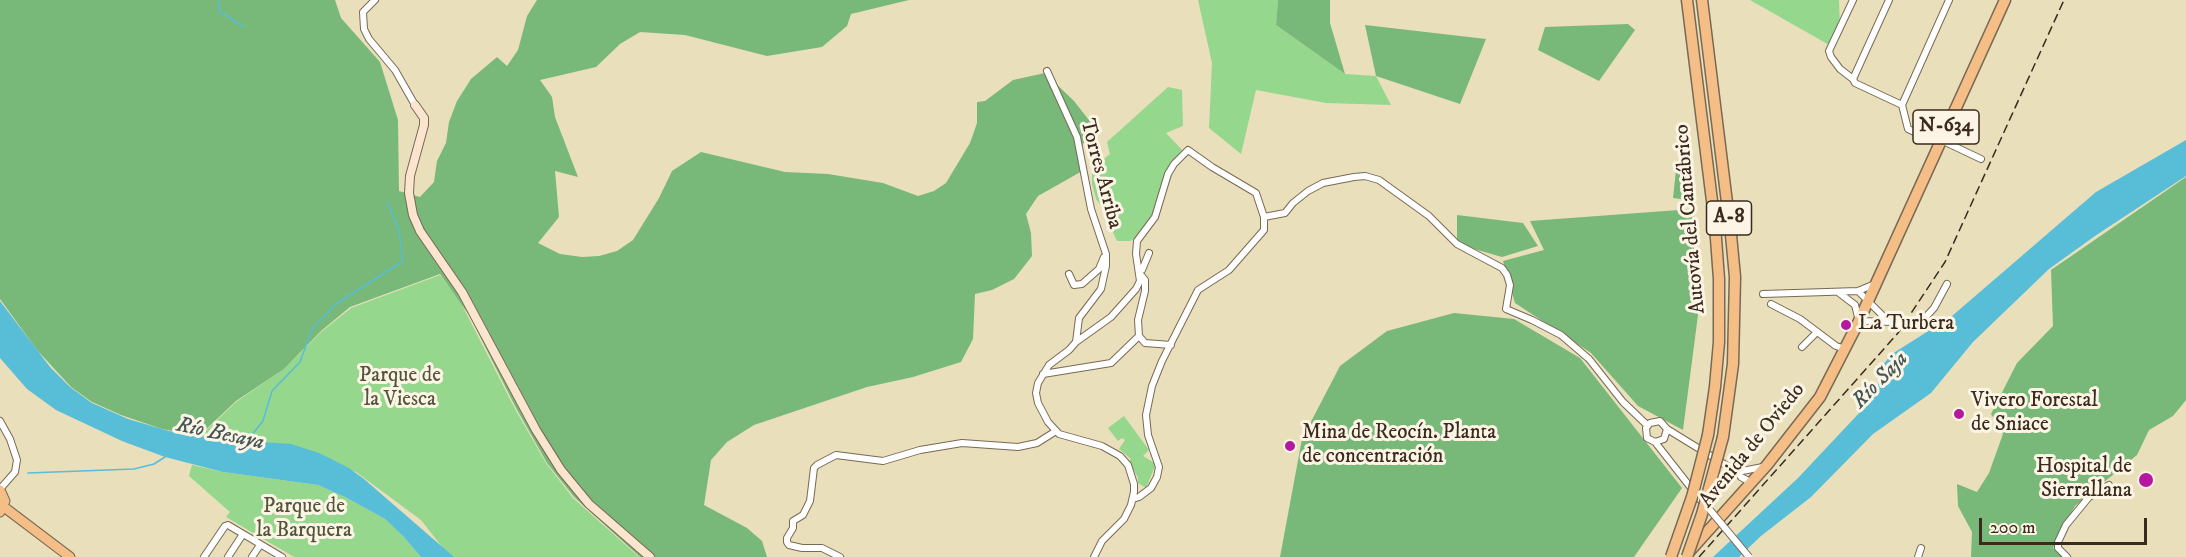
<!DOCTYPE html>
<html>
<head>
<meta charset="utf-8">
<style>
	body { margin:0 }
	#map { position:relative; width:2186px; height:557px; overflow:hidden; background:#e9dfbb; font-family:"IM FELL DW Pica",serif }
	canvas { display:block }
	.scale { position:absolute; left:1979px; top:518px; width:168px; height:27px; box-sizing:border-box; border:3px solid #3b2a1e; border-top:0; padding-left:8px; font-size:18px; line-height:21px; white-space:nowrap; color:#3b2a1e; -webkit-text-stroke:4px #fcf5e5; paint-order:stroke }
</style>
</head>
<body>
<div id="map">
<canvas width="2186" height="557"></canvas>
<div class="scale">200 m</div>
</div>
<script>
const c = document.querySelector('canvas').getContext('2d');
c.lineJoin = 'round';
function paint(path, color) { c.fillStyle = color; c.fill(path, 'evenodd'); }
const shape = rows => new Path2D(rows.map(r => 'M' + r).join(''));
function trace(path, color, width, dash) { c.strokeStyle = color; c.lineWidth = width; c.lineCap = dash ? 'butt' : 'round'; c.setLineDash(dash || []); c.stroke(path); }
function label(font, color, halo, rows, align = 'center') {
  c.font = font + ' "IM FELL DW Pica",serif'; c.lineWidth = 6; c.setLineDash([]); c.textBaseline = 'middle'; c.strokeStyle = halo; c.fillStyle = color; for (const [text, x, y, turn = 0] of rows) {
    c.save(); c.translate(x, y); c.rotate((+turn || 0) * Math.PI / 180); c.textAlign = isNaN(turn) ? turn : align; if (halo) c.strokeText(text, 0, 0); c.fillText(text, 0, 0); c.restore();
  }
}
paint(shape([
	[1198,0,1278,0,1276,25,1345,74,1376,76,1391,105,1326,103,1256,90,1241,154,1209,128,1212,63],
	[1750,0,1839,0,1840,28,1831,46],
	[1168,87,1182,90,1183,126,1166,133,1183,151,1172,164,1153,217,1138,237,1130,241,1117,241,1110,226,1115,223,1096,199,1092,184,1092,168,1110,154,1107,142],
	[440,275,460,301,515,409,546,463,573,498,639,557,450,557,421,520,356,472,326,464,194,442,236,402,284,369,321,332,351,308],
	[1124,416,1149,450,1143,456,1156,464,1146,488,1138,483,1138,478,1129,461,1131,459,1119,449,1125,440,1122,438,1118,441,1108,428],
	[192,465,223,472,318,485,345,497,385,519,403,536,421,557,294,557,226,517,230,512,189,476]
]), '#96d78e');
paint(shape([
	[0,0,335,0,341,18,380,62,398,120,399,191,420,197,434,182,437,161,446,143,449,122,457,101,471,79,497,57,507,66,518,50,527,16,537,0,909,0,851,14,847,26,822,47,767,56,685,35,640,32,620,44,596,67,540,80,552,97,555,117,578,177,555,171,559,217,538,243,560,254,582,257,599,256,617,251,633,240,659,198,672,171,701,152,785,172,828,174,883,183,918,196,934,191,946,183,970,143,977,123,977,102,985,101,1013,80,1045,73,1074,101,1092,124,1081,149,1084,170,1038,196,1026,214,1031,233,1032,256,1014,279,992,290,975,294,973,339,961,362,913,377,867,387,754,425,727,442,711,460,704,505,747,528,762,541,767,557,640,557,574,497,547,463,516,408,469,315,440,274,350,307,321,331,284,369,236,401,199,436,162,429,121,415,92,402,71,387,37,350,0,299],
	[1278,0,1330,0,1330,23,1345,74,1276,25],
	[1628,24,1635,30,1599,81,1538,50,1545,27],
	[1365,25,1486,39,1460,104,1376,76],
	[1692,160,1688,200,1673,198,1676,170],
	[2186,177,2186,400,2173,416,2149,430,2137,455,2075,506,2053,548,2064,557,1971,557,1972,532,1958,506,1957,484,1977,492,1989,473,2003,434,1991,414,2017,363,2053,326,2051,270],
	[1692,209,1698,315,1683,430,1638,406,1591,353,1515,303,1503,261,1544,250,1530,221],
	[1457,215,1523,223,1538,246,1502,257,1457,244],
	[1454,313,1514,319,1580,358,1682,488,1634,557,1280,557,1302,439,1340,366,1387,331]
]), '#78b879');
paint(shape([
	[2186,140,2186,176,2095,236,2049,269,1973,342,1931,393,1873,434,1811,497,1761,536,1739,557,1713,557,1798,478,1862,410,1877,389,1881,367,1892,354,1952,316,2096,192],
	[0,301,50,367,70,387,92,403,128,419,169,431,217,439,291,444,319,453,349,468,364,479,454,557,421,557,403,536,385,519,345,497,318,485,223,472,165,457,122,441,56,410,27,389,0,358]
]), '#58bdd7');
trace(shape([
	[219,0,219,11,244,27],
	[246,442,263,421,272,391,300,362,312,329,336,304,403,261,399,230,387,202],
	[28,473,134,469,154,464,165,457]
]), '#58bdd7', 1.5);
const street = shape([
	[375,0,363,12,364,29,369,39,395,70,415,105],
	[1853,0,1829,51,1831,57,1840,69,1853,79,1889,0],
	[1047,71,1077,137,1091,209,1106,254,1106,266,1101,289,1079,318,1076,342,1069,350,1049,365,1038,383,1036,393,1038,403,1048,422,1059,434,1102,446,1120,456,1128,465,1134,484,1134,492,1131,505,1124,519,1102,541,1094,557],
	[1853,79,1855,83,1902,105],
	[1902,105,1949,0],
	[1902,105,1908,129,1939,143],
	[1941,140,1981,159],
	[1264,217,1285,213,1293,203,1308,191,1323,183,1354,177,1365,176,1379,180,1429,216,1457,244,1502,268,1507,275,1510,285,1506,309,1532,320,1561,335,1589,359,1623,402,1647,425],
	[1139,271,1142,270,1149,253],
	[1069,274,1074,285,1082,284,1099,269,1104,257],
	[1140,274,1145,280,1145,291,1138,320,1139,336,1145,343,1171,345],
	[1858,291,1887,320],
	[1838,292,1855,305,1859,321,1892,322],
	[1763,294,1858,291,1875,284],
	[1771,304,1800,319,1836,346,1845,349],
	[1922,321,1934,308,1947,284],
	[1076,342,1111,317,1136,289,1140,281,1136,254,1137,241,1155,217,1168,174,1174,164,1188,150,1212,167,1256,193,1264,217,1264,230,1229,270,1198,290,1162,361,1152,386,1146,415,1148,435,1159,467,1157,477,1151,488,1139,497,1133,499],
	[1802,347,1817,332],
	[1043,374,1111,363,1139,336],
	[0,421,10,439,17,460,15,472,0,489],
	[1655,442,1664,439,1667,429],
	[1737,472,1763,467],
	[1702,502,1655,442,1647,438,1646,428,1650,423,1660,421,1667,429,1737,472,1741,477,1752,483],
	[204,557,225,526,228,525,282,557],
	[228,557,243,534],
	[252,557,260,545],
	[840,557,822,548,802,548,789,545,787,542,787,538,793,528,793,521,803,515,810,501,814,468,817,465,836,455,883,461,920,450,962,443,1018,447,1037,443,1056,431],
	[1918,557,1921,548],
	[2067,557,2058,548,2058,542,2066,525,2089,497,2109,485]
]);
const secondary = shape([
	[415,105,424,118,424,125,410,176,409,193,413,215,420,231,462,292,536,430,561,470,589,504,650,557]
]);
const primary = shape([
	[0,490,5,501,0,512],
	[4,507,70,557]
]);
const highway = shape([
	[1687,0,1715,225,1719,279,1719,342,1715,387,1708,435],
	[1702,0,1731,235,1735,277,1733,364,1723,437],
	[1689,552,1767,465,1820,397,1859,321,2005,0]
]);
trace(street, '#786955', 8);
trace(secondary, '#786955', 10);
trace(primary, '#786955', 11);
trace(highway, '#786955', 13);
trace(street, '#fff', 6);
trace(secondary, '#fbe5cf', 8);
trace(primary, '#f6be87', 9);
trace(highway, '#f6be87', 10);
trace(shape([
	[1699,557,1898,333,1945,262,2064,0]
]), '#3b2a1e', 1.5, [9, 4.5]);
const streetBridge = shape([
	[1892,322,1914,325,1922,321],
	[1705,504,1749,557]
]);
const highwayBridge = shape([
	[1671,557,1692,497,1708,435],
	[1687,557,1702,514,1723,437]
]);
trace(streetBridge, '#786955', 8, []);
trace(highwayBridge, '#786955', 13, []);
trace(streetBridge, '#fff', 6);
trace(highwayBridge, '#f6be87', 10);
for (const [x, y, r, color] of [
	[1846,325,6,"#b5179e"],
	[1959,414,6,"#b5179e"],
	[1290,446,6,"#b5179e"],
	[2146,480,8,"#b5179e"]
]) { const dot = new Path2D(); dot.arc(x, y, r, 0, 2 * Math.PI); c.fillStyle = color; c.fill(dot); trace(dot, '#fcf5e5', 2); }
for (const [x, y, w] of [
	[1946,127,66],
	[1729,218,45]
]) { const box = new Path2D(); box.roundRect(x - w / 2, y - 17, w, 34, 4.5); c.fillStyle = '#fcf5e5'; c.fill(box); trace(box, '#3b2a1e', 1.5); }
label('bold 20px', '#3b2a1e', null, [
	["N-634",1946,127],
	["A-8",1729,218]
]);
label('21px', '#3b2a1e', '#fcf5e5', [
	["Torres Arriba",1100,174,75],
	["Autovía del Cantábrico",1691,219,-95],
	["Avenida de Oviedo",1753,446,-51]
]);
label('21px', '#3b2a1e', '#fcf5e5', [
	["La Turbera",1858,325],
	["Vivero Forestal",1971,402],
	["de Sniace",1971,426],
	["Mina de Reocín. Planta",1302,434],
	["de concentración",1302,458],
	["Hospital de",2132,468,"right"],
	["Sierrallana",2132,492,"right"]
], 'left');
label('21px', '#52553a', '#fcf5e5', [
	["Parque de",400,377],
	["la Viesca",400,401],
	["Parque de",304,508],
	["la Barquera",304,532]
]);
label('italic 22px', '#445656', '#fcf5e5', [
	["Río Saja",1881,381,-46],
	["Río Besaya",220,435,12]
]);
</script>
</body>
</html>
